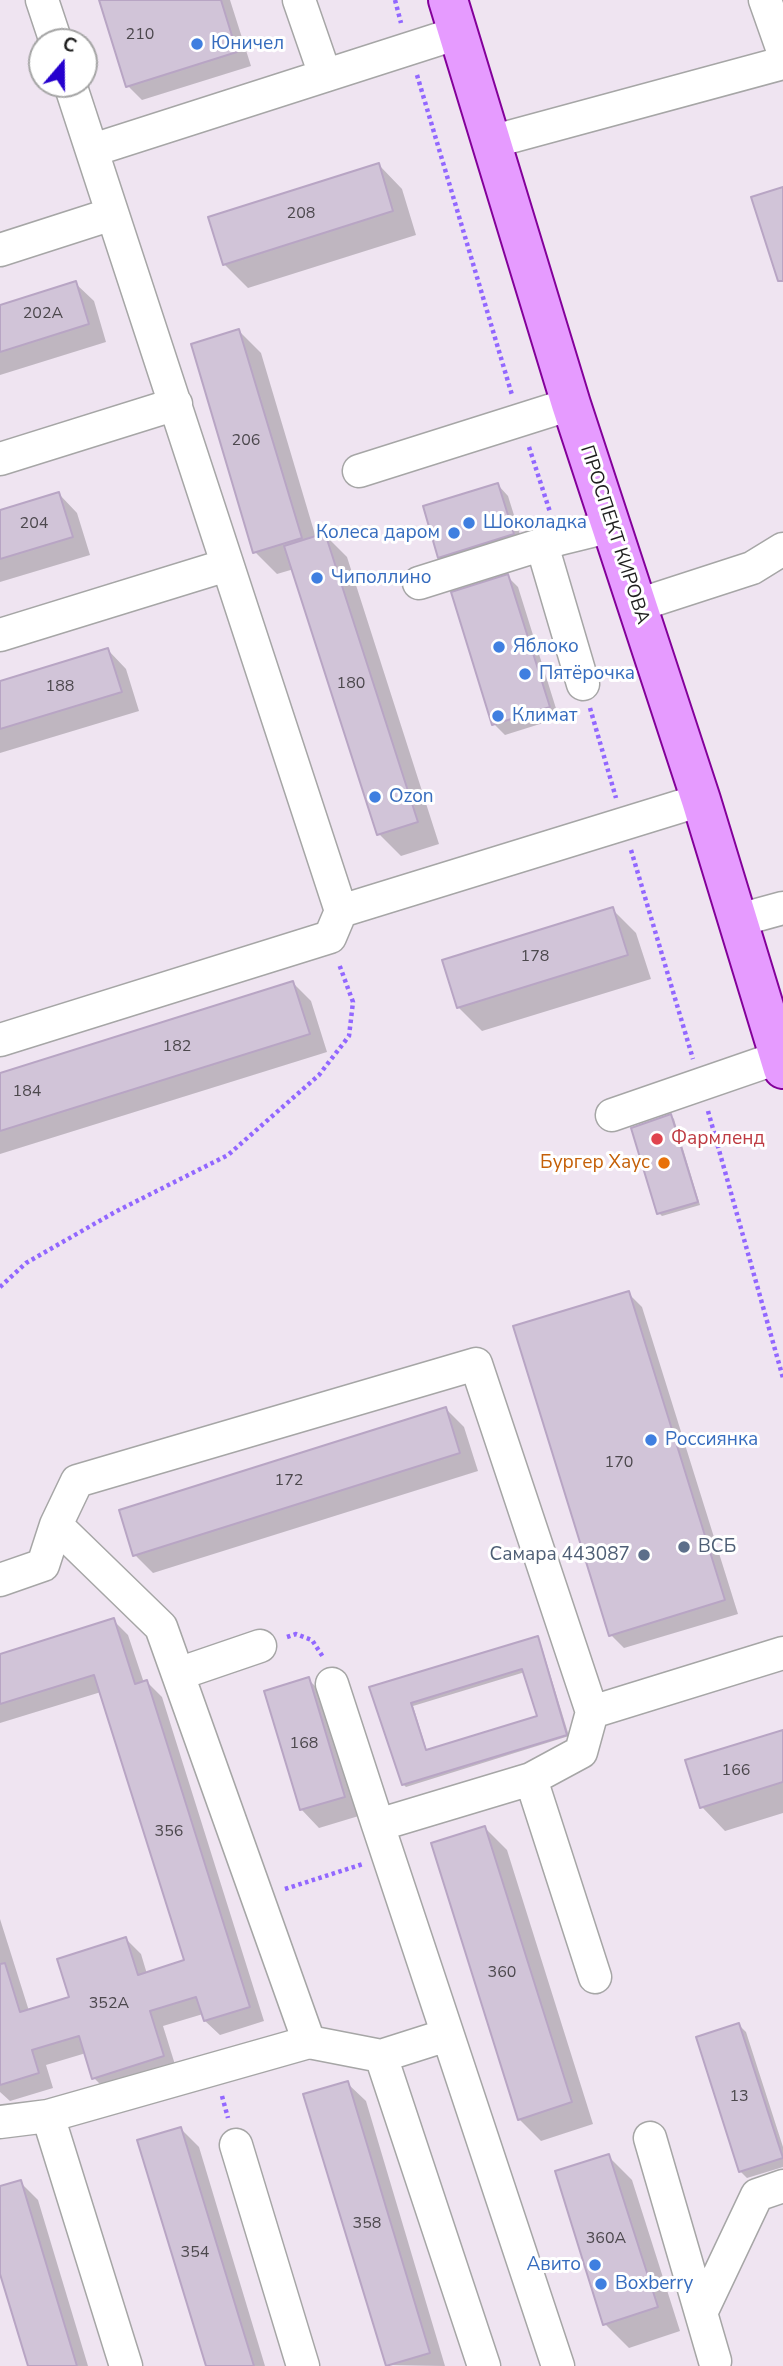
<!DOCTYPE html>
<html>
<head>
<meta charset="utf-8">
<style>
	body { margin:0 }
	#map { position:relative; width:783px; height:2366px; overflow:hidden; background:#efe4f1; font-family:"Nunito Sans",sans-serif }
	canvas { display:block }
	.north { position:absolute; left:28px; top:28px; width:70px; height:70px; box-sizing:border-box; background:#fff; border:2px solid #a5a5a5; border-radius:50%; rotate:20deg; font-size:19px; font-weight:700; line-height:28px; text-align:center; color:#1f1f1f }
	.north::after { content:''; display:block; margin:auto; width:24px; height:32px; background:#2500ce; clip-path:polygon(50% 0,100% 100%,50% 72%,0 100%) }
</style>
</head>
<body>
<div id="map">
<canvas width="783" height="2366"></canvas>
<div class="north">С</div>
</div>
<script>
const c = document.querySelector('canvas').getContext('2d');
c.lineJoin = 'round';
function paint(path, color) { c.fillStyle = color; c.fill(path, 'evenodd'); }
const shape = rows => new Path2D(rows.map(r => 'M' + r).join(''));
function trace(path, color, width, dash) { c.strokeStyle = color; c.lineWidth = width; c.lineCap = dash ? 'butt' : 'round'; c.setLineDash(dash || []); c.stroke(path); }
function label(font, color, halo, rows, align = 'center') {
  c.font = font + ' "Nunito Sans",sans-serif'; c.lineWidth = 6; c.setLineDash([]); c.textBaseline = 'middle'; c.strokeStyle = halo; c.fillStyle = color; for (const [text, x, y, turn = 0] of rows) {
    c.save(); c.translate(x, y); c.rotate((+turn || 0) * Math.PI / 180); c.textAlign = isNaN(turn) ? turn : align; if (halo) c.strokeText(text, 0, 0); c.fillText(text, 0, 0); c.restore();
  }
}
paint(shape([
	[101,0,230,0,251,66,142,100,128,86],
	[379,165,402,189,416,235,248,288,224,264],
	[75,283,94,301,106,342,0,375,0,306],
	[239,331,261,353,316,538,325,535,347,557,439,844,401,856,379,834,294,569,277,574,255,552],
	[498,485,508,496,523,544,451,567,440,557],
	[59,494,77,513,90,555,0,582,0,512],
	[507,576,518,587,559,718,505,735,494,724],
	[108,650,126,669,139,711,0,753,0,683],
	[612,909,636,933,651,979,482,1031,458,1007],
	[293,983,311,1001,327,1052,0,1154,0,1074],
	[671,1116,674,1119,700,1205,662,1216,659,1213],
	[628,1293,642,1307,738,1614,624,1648,611,1635],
	[446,1409,464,1427,478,1471,153,1573,135,1555],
	[113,1620,128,1635,144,1683,147,1682,162,1697,264,2021,220,2035,205,2021,203,2014,163,2026,177,2071,109,2093,94,2078,86,2053,46,2065,53,2088,10,2101,0,2092,0,1919,29,2011,71,1998,126,1939,141,1954,147,1974,187,1961,101,1692,0,1723,0,1656],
	[537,1638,540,1641,569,1736,406,1787,403,1784,372,1689],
	[525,1672,539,1717,427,1751,413,1706],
	[308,1679,327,1698,362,1815,319,1828,301,1809],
	[783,1732,783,1813,725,1831,702,1807],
	[485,1828,507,1850,593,2124,541,2141,519,2119],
	[739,2025,746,2032,783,2147,783,2167,747,2178,740,2171],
	[347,2083,366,2101,445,2366,387,2365],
	[181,2129,199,2147,265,2366,207,2366],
	[608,2156,632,2180,680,2331,629,2348,605,2324],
	[20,2182,38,2200,88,2366,30,2366,0,2268,0,2188]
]), '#0003');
const building = shape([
	[99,0,221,0,237,52,126,87,99,0],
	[379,163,393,211,223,265,208,217,379,163],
	[783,187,783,281,778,281,751,197,783,187],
	[76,281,89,324,0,352,0,305,76,281],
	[239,329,302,538,253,553,191,344,239,329],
	[498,483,514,534,438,558,423,506,498,483],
	[59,492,73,537,0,559,0,510,59,492],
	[325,533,418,822,377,835,284,546,325,533],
	[508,574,550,707,492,725,451,592,508,574],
	[108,648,122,692,0,729,0,681,108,648],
	[613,907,628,955,457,1008,442,960,613,907],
	[293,981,310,1034,0,1131,0,1073,293,981],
	[671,1114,698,1202,657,1214,631,1128,671,1114],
	[629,1291,725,1600,609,1636,513,1326,629,1291],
	[446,1407,460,1453,133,1556,119,1510,446,1407],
	[114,1618,135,1684,147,1680,250,2007,204,2021,196,1997,150,2011,164,2056,92,2079,79,2036,32,2050,39,2073,0,2085,0,1964,5,1963,20,2012,69,1997,57,1959,126,1937,138,1975,184,1960,94,1675,0,1704,0,1654,114,1618],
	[538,1636,567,1735,402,1785,369,1687,538,1636],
	[522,1669,537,1716,426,1750,411,1703,522,1669],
	[309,1677,345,1797,300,1810,264,1691,309,1677],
	[783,1730,783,1782,700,1808,685,1760,783,1730],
	[485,1826,572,2102,518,2120,431,1843,485,1826],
	[739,2023,783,2158,739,2172,696,2037,739,2023],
	[348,2081,430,2353,386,2366,303,2094,348,2081],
	[181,2127,254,2366,206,2366,137,2140,181,2127],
	[609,2154,658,2307,603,2325,555,2171,609,2154],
	[21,2180,77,2366,28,2366,0,2274,0,2186,21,2180]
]);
paint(building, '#d1c4d8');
trace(building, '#b8a5c4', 2);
const minor = shape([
	[42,0,56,42],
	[299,0,325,75],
	[765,0,783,51],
	[491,142,783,63],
	[93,150,458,33],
	[0,250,112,214],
	[0,459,176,404],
	[359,471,571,404],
	[542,545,583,684],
	[419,583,559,539,612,526],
	[638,605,752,568,783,549],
	[0,635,227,565],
	[341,911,701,800],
	[739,920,783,908],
	[0,1040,330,937,341,911,70,84],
	[612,1115,780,1057],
	[56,1525,77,1481,476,1364,592,1712,581,1752,531,1779,378,1825,558,2366],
	[0,1580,43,1565,56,1525,161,1627,309,2042],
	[178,1674,260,1646],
	[332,1684,378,1825],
	[592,1712,783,1653],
	[531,1779,595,1977],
	[381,2056,484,2366],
	[48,2116,126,2366],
	[0,2122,48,2116,309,2042,381,2056,447,2035],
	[650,2138,715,2361],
	[236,2145,303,2366],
	[701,2313,757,2195,783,2186]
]);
const major = shape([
	[448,0,571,404,701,800,783,1069]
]);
trace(minor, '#a6a6a6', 35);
trace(major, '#83009a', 42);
trace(shape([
	[395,0,401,23],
	[417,75,512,395],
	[529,447,550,512],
	[590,708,616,798],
	[631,850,693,1059],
	[708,1111,783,1378],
	[0,1287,26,1263,115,1212,228,1155,319,1075,349,1036,353,1002,339,964],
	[287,1637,296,1634,312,1640,323,1657],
	[285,1889,363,1864],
	[222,2096,228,2118]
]), '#9267ff', 4.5, [3.5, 3.5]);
trace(minor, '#fff', 32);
trace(major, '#e69bff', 38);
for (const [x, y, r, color] of [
	[197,44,7,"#3f7fe0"],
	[469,523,7,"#3f7fe0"],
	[454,533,7,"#3f7fe0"],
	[317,578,7,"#3f7fe0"],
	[499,647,7,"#3f7fe0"],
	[525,674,7,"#3f7fe0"],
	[498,716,7,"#3f7fe0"],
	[375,797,7,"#3f7fe0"],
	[657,1139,7,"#e0444e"],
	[664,1163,7,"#e8710a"],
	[651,1440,7,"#3f7fe0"],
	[684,1547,7,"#5c6f8a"],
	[644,1555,7,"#5c6f8a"],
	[595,2265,7,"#3f7fe0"],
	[601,2284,7,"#3f7fe0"]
]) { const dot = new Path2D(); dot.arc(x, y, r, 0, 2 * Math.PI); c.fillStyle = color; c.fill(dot); trace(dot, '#fff', 2.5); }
label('16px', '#4c484d', null, [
	["210",140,35],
	["208",301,214],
	["202А",43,314],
	["206",246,441],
	["204",34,524],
	["180",351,684],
	["188",60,687],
	["178",535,957],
	["182",177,1047],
	["184",27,1092],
	["170",619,1463],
	["172",289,1481],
	["168",304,1744],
	["166",736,1771],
	["356",169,1832],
	["360",502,1973],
	["352А",109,2004],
	["13",739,2097],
	["358",367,2224],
	["360А",606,2239],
	["354",195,2253]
]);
label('19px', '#366cbe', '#fff', [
	["Юничел",211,44],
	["Шоколадка",483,523],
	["Колеса даром",440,533,"right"],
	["Чиполлино",331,578],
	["Яблоко",513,647],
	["Пятёрочка",539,674],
	["Климат",512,716],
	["Ozon",389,797],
	["Россиянка",665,1440],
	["Авито",581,2265,"right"],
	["Boxberry",615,2284]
], 'left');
label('19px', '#1f1f1f', '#fff', [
	["ПРОСПЕКТ КИРОВА",614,535,72]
]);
label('19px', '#be3a42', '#fff', [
	["Фармленд",671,1139]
], 'left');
label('19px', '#c56008', '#fff', [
	["Бургер Хаус",650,1163]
], 'right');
label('19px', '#4e5e75', '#fff', [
	["ВСБ",698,1547],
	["Самара 443087",630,1555,"right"]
], 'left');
</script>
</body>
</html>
